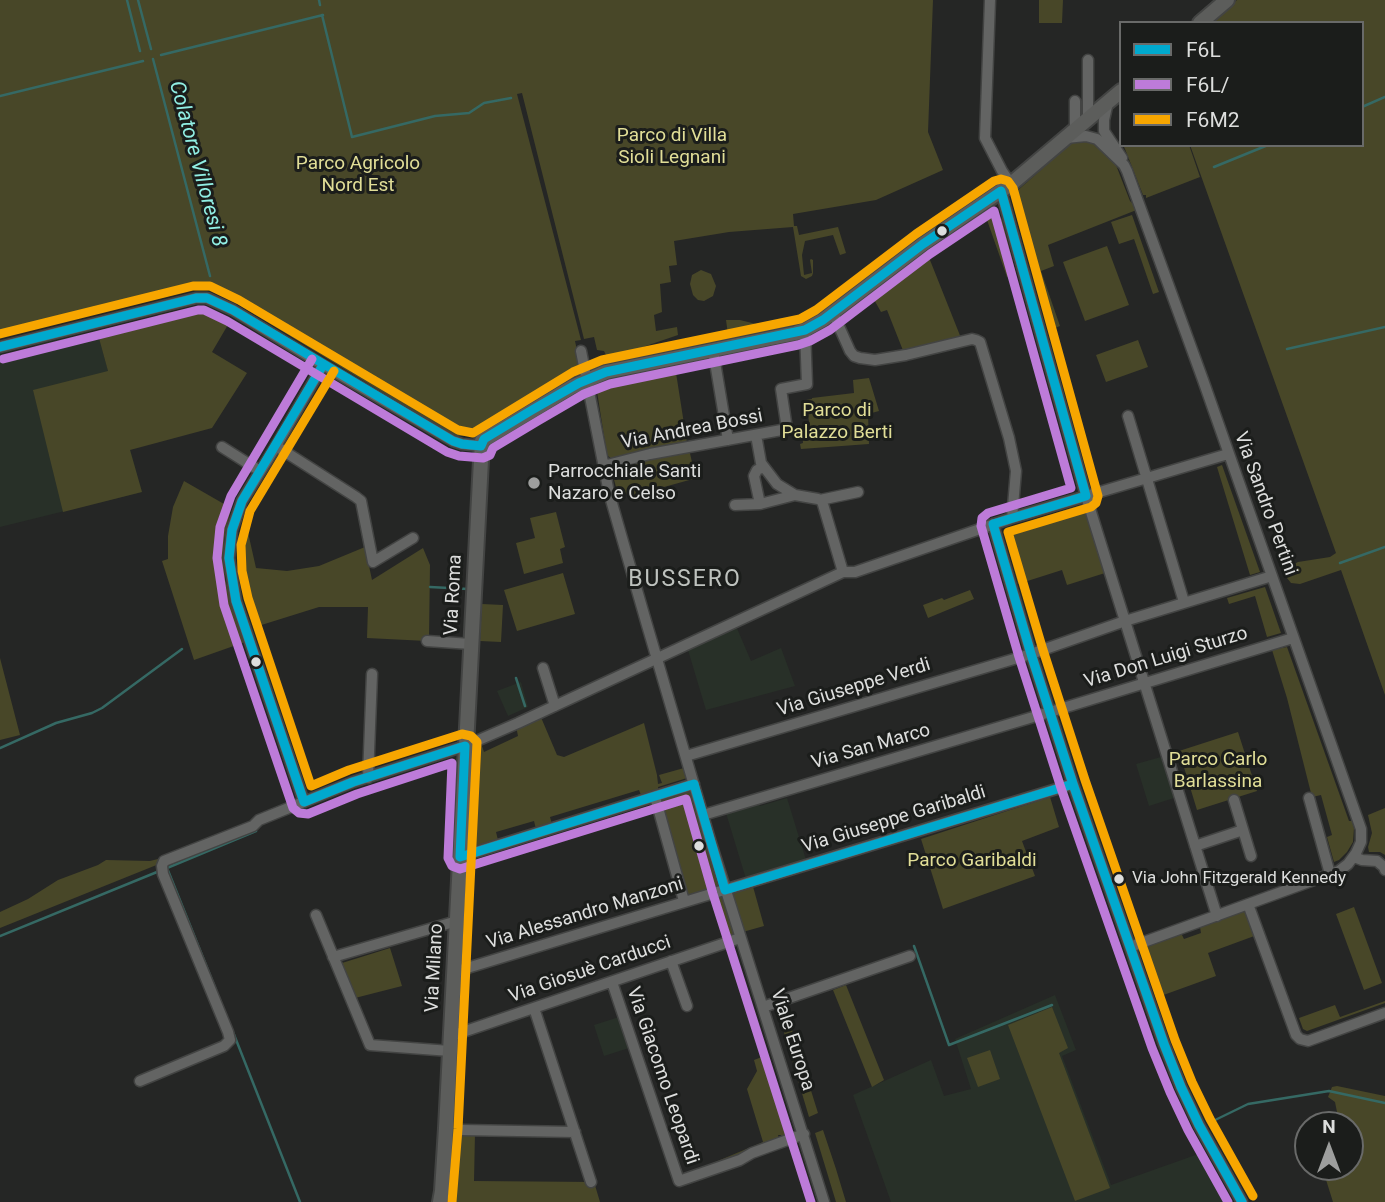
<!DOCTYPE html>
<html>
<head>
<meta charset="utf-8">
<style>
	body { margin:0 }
	#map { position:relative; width:1385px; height:1202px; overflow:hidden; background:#252625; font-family:Roboto,sans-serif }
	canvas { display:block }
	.legend { position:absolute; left:1119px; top:21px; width:245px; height:126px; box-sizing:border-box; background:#1b1d1b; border:2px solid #696a69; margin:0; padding:9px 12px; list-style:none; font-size:21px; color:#dddedd }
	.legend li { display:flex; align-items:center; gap:14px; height:35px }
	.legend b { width:35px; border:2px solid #696a69 }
	.north { position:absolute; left:1294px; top:1111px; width:70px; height:70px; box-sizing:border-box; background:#1b1d1b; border:2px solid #696a69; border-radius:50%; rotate:0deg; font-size:19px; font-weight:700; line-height:28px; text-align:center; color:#dddedd }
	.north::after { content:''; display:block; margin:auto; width:24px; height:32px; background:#9d9e9d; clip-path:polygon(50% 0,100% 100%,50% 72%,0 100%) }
</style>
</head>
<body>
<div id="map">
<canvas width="1385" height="1202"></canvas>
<ul class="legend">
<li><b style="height:9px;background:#00a9ce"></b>F6L</li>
<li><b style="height:9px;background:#bd7bd9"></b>F6L/</li>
<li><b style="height:9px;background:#f7a600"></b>F6M2</li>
</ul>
<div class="north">N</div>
</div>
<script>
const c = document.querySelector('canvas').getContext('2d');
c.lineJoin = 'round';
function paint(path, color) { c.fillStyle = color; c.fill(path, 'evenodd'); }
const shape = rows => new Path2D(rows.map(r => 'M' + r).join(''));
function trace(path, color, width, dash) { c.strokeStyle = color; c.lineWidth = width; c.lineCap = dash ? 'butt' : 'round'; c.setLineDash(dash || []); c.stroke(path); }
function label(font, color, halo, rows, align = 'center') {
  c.font = font + ' Roboto,sans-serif'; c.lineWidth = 6; c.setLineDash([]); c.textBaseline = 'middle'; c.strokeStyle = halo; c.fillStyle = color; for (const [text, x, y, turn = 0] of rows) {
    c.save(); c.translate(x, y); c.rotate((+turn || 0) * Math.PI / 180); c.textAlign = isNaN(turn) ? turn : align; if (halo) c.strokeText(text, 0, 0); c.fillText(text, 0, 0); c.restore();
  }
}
paint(shape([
	[97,331,142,492,0,527,0,355,7,353,8,357,36,350,35,345],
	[736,626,751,661,781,648,795,686,706,710,688,650],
	[521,682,528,707,508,716,497,691],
	[1161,757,1174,798,1149,806,1136,764],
	[787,798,806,860,746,879,726,813,758,803,760,806],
	[1055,995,1076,1050,1062,1056,1111,1185,1204,1152,1231,1202,891,1202,853,1095,931,1060,944,1096,971,1089,955,1039],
	[619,1017,629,1048,604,1056,594,1025]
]), '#283028');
paint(shape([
	[0,0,933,0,928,132,943,170,876,200,793,214,794,226,797,226,799,235,838,227,846,253,840,255,833,235,805,241,802,255,804,275,812,273,810,260,811,259,813,260,813,273,812,276,806,279,801,276,793,227,729,232,674,241,677,265,669,266,671,282,660,284,662,312,654,315,656,331,677,327,678,335,640,348,643,360,611,365,604,351,597,350,594,337,584,339,522,93,517,94,581,340,575,341,580,364,578,379,477,436,454,436,213,289,200,286,0,336],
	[1039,0,1063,0,1062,23,1039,23],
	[1237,0,1385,0,1385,695,1341,570,1300,584,1291,583,1287,578,1289,567,1298,562,1330,557,1336,553,1190,145,1362,145,1362,23,1211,23],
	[1083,139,1096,143,1116,165,1130,201,1139,209,1048,245,1054,266,1041,271,1060,326,1050,330,1027,254,1032,252,1030,244,1024,245,1012,200,1017,191,1070,144],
	[1123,145,1189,145,1200,177,1146,198,1146,195,1143,195,1125,149],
	[988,211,996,213,1002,219,1016,274,1007,277,987,220,983,213],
	[1132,215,1159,292,1153,294,1134,239,1119,244,1111,222],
	[1107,246,1129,305,1085,321,1063,262],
	[926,250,961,338,904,353,887,310,881,312,872,296,875,285],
	[701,270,711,274,716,286,713,296,704,301,698,300,693,295,690,284,692,275],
	[191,308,206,309,229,323,212,352,247,373,212,428,130,450,142,492,63,512,33,390,108,371,97,331,141,320,143,325,159,321,158,315],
	[726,320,740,320,760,325,765,332,758,330,757,337,729,342],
	[1138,340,1148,367,1106,382,1096,355],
	[674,360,687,443,614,461,607,455,596,385,602,378],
	[869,378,879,411,868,414,869,444,801,449,800,444,803,443,802,431,810,429,806,400,812,399,812,398,854,393,853,380],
	[689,449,694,471,691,472,693,479,628,497,626,493,610,497,609,493,617,491,610,464],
	[1222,465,1260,572,1250,575,1217,467],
	[184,481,231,508,224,540,225,579,245,642,194,660,162,561,168,559,168,536,173,507],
	[1084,504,1105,573,1067,585,1062,570,1018,584,1006,539,1011,527],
	[556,512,565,547,560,549,563,563,524,574,516,543,535,538,530,518],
	[247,528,256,568,287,571,319,566,365,547,372,580,423,548,430,565,429,639,427,641,367,638,368,607,319,607,255,627,243,578,242,558],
	[563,573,575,614,517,631,504,590],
	[1265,587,1281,633,1267,637,1255,596,1229,604,1227,598],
	[970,590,974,599,928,618,923,605,942,598,944,600],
	[482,604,503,605,501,642,480,641],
	[1287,647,1349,821,1352,821,1354,828,1353,842,1347,852,1339,860,1334,862,1327,837,1332,835,1321,795,1312,797,1287,698,1272,650],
	[0,658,20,735,0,740],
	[540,715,557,755,564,757,644,723,657,775,658,784,662,783,659,775,684,768,687,778,658,787,659,795,643,800,639,790,550,817,553,828,537,833,534,821,496,832,499,844,472,848,465,843,472,749,481,743,484,752,518,736,516,726],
	[1238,732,1257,791,1197,810,1179,751],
	[693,786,726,890,752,883,764,926,725,937,711,894,684,901,656,798],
	[1050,797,1059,827,1022,841,1035,876,943,909,921,839],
	[1385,808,1385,855,1380,852,1369,852,1368,847,1372,833,1368,815],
	[158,859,159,864,0,928,0,912,28,899,58,880,98,865,106,860,150,861],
	[1354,907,1382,983,1364,990,1336,914],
	[1247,909,1257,935,1208,953,1216,976,1158,997,1143,956,1149,944,1181,933,1184,939,1201,933,1200,927],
	[390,948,402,986,355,998,342,963],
	[846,985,884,1080,872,1087,833,990],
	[1385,1001,1385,1003,1307,1031,1303,1029,1299,1018,1335,1005,1340,1017],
	[784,1004,818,1113,809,1117,777,1009,779,1006],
	[1052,1007,1068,1048,1059,1053,1110,1188,1075,1201,1008,1025],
	[990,1050,1000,1079,978,1087,967,1058],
	[767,1055,766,1065,788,1136,782,1138,781,1135,778,1135,779,1139,774,1144,682,1176,763,1142,747,1089,757,1071,754,1060],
	[1337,1086,1385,1096,1385,1202,1333,1202,1322,1167,1350,1167,1350,1125,1313,1125,1337,1112,1335,1102,1328,1097,1332,1087],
	[823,1130,836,1169,846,1202,836,1202,815,1133],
	[452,1132,475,1133,474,1181,594,1182,600,1202,452,1202]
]), '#484728');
trace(shape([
	[127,0,140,51],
	[138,0,151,49],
	[319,0,320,5],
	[322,15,352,137,435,116,469,113,484,103,511,98],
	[161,55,323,15],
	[153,59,210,276],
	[0,96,143,61],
	[1362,107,1385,97],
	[1214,167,1268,145],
	[1287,349,1385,327],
	[1340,563,1385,547],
	[430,587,468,589],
	[516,678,525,706],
	[0,748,56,723,92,713,102,708,182,649],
	[0,936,157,872],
	[914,946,949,1045,1052,1005],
	[216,990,167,868,256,831],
	[233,1032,300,1202],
	[1209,1123,1248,1104,1329,1091,1385,1103]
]), '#356964', 2.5);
const street = shape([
	[990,0,985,138,1002,171,1011,184],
	[1088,60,1088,119],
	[1075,101,1075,130],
	[1108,102,1104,120,1104,131,1122,158],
	[1066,138,1086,136,1097,139,1124,165,1127,171,1203,380,1361,829,1361,842,1356,853,1348,864,1339,871,1130,947],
	[1001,191,1086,496,1217,916],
	[833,313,850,351,854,356,860,358,875,360,906,355,972,339,976,340,980,342,1009,438,1016,471,1012,518],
	[0,347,196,298,207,298,233,310,323,365,453,441,462,444,481,446],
	[713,350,728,440],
	[581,351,609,493,647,625,711,843,824,1202],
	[1128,416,1184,602],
	[756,435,761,463,777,484,795,495,818,499,822,501,843,572],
	[276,446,356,497,361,501,373,562,413,538],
	[222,447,260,471],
	[603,466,650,454,787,429,781,389,807,384,805,330],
	[764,467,757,470,754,476,760,504,795,495],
	[820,500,858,492],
	[735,505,760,504],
	[993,524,1031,654,1073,784,1164,1044,1181,1087,1199,1125,1242,1202],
	[427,641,471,644],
	[543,668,555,706],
	[686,756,1031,654,1125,621,1272,576],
	[368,778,372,674],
	[655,797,684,901],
	[1309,798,1330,874],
	[1234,800,1251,856],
	[304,802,236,601,229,558,232,530,242,501,276,446,323,365],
	[703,815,1050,712,1293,638],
	[1195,846,1243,830],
	[460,857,694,784],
	[1354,857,1362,860,1377,861,1384,867,1385,870],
	[1248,904,1296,1035,1300,1039,1308,1041,1385,1013],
	[316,915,370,1045,450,1051],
	[333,957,457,921],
	[671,961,687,1006],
	[454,972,1073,784],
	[612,982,679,1181,740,1160,752,1153,804,1134],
	[763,1007,910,956],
	[534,1008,591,1182],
	[451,1036,740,938],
	[140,1081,224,1046,230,1040,228,1032,163,874,162,866,164,861,253,826,259,820,353,782,465,746,518,723,843,572,855,572,1012,518,1228,454],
	[462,1130,575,1132]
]);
const secondary = shape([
	[1200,23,1227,0],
	[440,1202,442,1191,446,1128,482,441,572,387,606,372,796,333,805,330,823,320,923,244,1011,184,1121,91]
]);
trace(street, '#434443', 13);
trace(secondary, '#434443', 18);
trace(street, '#636463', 10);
trace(secondary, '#5c5d5b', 14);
trace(shape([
	[0,347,196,298,207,298,233,310,453,441,462,444,481,446,484,439,532,410,579,383,606,372,805,330,823,320,923,244,1001,191,1086,496,993,524,1031,654,1073,784,1164,1044,1181,1087,1199,1125,1242,1202],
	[323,365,242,501,232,530,229,558,236,601,304,802,353,782,465,746,460,857,694,784,725,890,1073,784]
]), '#00a9ce', 9);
trace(shape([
	[3,359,198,310,204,310,227,321,447,452,459,456,483,458,490,455,493,448,538,421,584,394,610,384,798,345,810,341,830,330,930,254,994,211,1071,488,988,513,982,518,981,526,1019,657,1061,788,1152,1048,1170,1092,1188,1130,1228,1202],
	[312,359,231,496,220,527,217,558,224,605,293,808,299,813,308,814,357,794,452,763,448,858,452,866,460,869,686,799,713,894,811,1202]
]), '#bd7bd9', 9);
trace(shape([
	[0,334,193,286,210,286,239,300,458,430,473,433,573,372,602,360,800,319,816,310,916,234,994,181,1001,179,1008,181,1013,188,1098,496,1096,503,1091,507,1008,532,1043,650,1085,780,1175,1040,1192,1082,1210,1119,1253,1196],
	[334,371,250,511,241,545,242,571,248,598,311,786,349,770,462,734,471,736,477,742,458,1129,452,1202]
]), '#f7a600', 9);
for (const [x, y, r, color] of [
	[942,231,6,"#dddedd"],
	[534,483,7,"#9d9e9d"],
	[256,662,6,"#dddedd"],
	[699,846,6,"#dddedd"],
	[1119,879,6,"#dddedd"]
]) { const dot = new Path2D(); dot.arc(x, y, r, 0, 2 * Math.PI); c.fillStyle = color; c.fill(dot); trace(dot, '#1b1d1b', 2.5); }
label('17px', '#dddedd', '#1b1d1b', [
	["Via John Fitzgerald Kennedy",1132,879]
], 'left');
label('19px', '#e1de97', '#1b1d1b', [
	["Parco di Villa",672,136],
	["Sioli Legnani",672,158],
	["Parco Agricolo",358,164],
	["Nord Est",358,186],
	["Parco di",837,411],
	["Palazzo Berti",837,433],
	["Parco Carlo",1218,760],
	["Barlassina",1218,782],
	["Parco Garibaldi",972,861]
]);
label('19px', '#dddedd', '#1b1d1b', [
	["Via Andrea Bossi",692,430,-11],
	["Via Sandro Pertini",1265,504,70],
	["Via Roma",454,595,-87],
	["Via Don Luigi Sturzo",1166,658,-17],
	["Via Giuseppe Verdi",854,688,-17],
	["Via San Marco",871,747,-16],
	["Via Giuseppe Garibaldi",894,820,-17],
	["Via Alessandro Manzoni",585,914,-17],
	["Via Milano",435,968,-87],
	["Via Giosuè Carducci",590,970,-19],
	["Viale Europa",792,1040,72],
	["Via Giacomo Leopardi",662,1076,71]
]);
label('19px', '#dddedd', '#1b1d1b', [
	["Parrocchiale Santi",548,472],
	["Nazaro e Celso",548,494]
], 'left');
label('italic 21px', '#91efe4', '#1b1d1b', [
	["Colatore Villoresi 8",197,164,75]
]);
c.letterSpacing = '2px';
label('23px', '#bec2be', '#1b1d1b', [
	["BUSSERO",685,580]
]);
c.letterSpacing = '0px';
</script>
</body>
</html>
